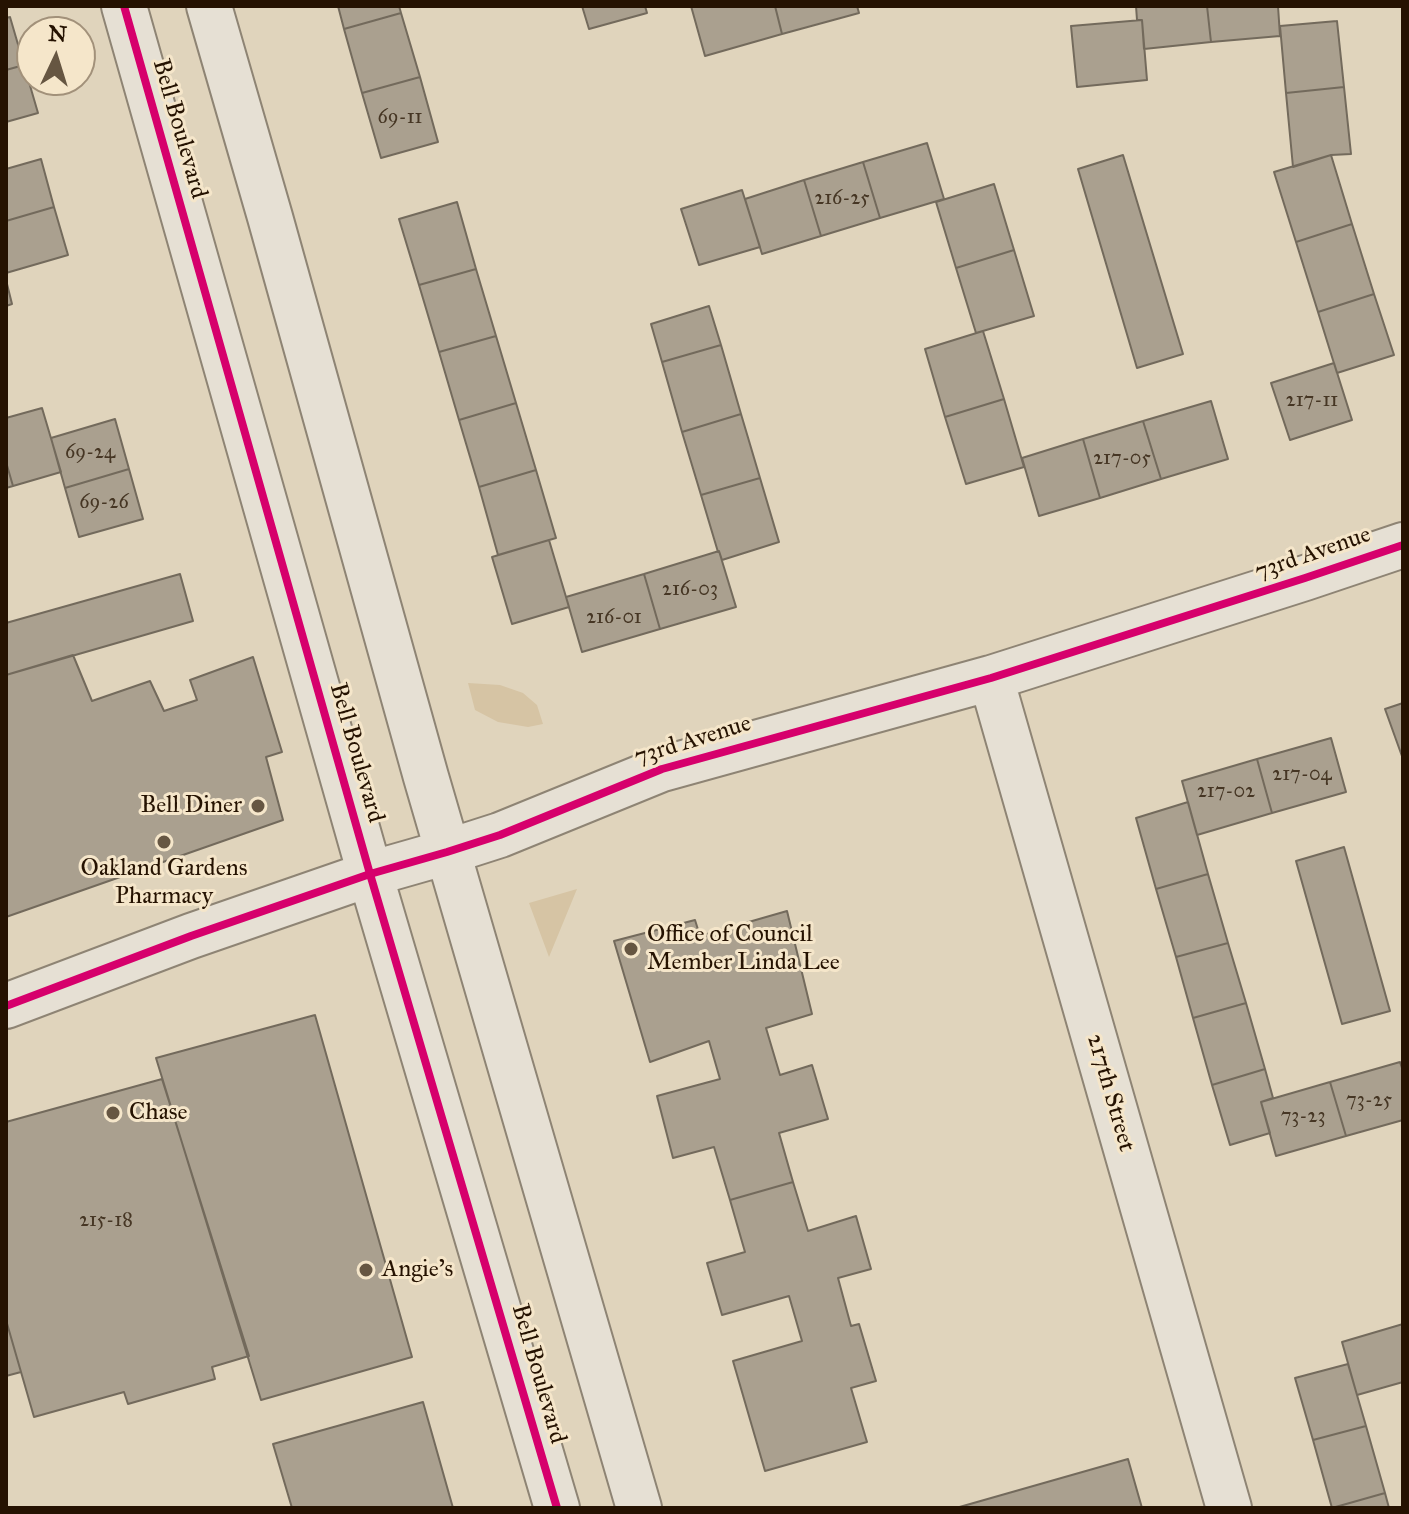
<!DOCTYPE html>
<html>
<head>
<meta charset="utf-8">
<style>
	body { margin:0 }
	#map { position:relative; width:1409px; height:1514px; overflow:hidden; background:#e0d4bc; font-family:"IM FELL Great Primer",serif }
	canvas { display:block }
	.frame { position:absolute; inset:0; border:8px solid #251201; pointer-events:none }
	.north { position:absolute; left:16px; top:16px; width:80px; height:80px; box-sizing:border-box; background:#f5e6ca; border:2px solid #a2917a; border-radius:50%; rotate:4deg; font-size:22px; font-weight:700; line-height:32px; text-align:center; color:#251201 }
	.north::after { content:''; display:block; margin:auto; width:28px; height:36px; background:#665642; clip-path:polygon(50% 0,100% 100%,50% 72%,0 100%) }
</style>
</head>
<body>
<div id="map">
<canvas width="1409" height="1514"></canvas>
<div class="frame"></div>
<div class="north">N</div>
</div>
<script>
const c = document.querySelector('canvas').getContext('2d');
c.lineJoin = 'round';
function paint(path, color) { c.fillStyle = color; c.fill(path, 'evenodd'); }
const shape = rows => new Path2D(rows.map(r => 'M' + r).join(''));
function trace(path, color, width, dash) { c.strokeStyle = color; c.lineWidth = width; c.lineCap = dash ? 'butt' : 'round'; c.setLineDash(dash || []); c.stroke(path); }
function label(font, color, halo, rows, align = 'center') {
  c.font = font + ' "IM FELL Great Primer",serif'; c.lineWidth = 6; c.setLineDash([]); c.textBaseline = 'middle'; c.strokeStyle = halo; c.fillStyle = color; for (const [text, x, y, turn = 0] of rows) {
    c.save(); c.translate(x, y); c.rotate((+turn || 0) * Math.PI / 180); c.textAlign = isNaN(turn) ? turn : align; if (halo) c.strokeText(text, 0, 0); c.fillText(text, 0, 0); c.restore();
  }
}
paint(shape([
	[468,683,500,685,523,693,537,705,543,724,528,727,498,722,475,710],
	[577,889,549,957,529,903]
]), '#d6c4a4');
const building = shape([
	[338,6,399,6,401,13,344,29,338,6],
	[582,6,645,6,647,13,589,29,582,6],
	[691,6,775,6,782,34,705,56,691,6],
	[775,6,857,6,859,13,782,34,775,6],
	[1136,6,1207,6,1211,42,1144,49,1142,20,1137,20,1136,6],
	[1207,6,1278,6,1280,36,1211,42,1207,6],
	[401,13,420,77,362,93,344,29,401,13],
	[10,17,24,65,6,70,6,18,10,17],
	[1142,20,1147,80,1077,87,1071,26,1142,20],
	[1337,21,1344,87,1286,93,1280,26,1337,21],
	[24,65,38,113,6,122,6,70,24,65],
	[420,77,438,142,381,158,362,93,420,77],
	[1344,87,1351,154,1331,155,1293,167,1286,93,1344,87],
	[927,143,944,199,880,218,863,162,927,143],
	[1123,155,1183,354,1137,368,1078,169,1123,155],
	[1331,155,1352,224,1296,242,1274,172,1331,155],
	[41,159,54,207,6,221,6,169,41,159],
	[863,162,880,218,821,236,804,180,863,162],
	[804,180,821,236,762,254,745,199,804,180],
	[994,184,1014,250,956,268,936,202,994,184],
	[742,190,760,247,699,265,681,209,742,190],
	[457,202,476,269,419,285,399,219,457,202],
	[54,207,68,255,6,273,6,221,54,207],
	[1352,224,1374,294,1318,312,1296,242,1352,224],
	[1014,250,1034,316,976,333,956,268,1014,250],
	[476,269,496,336,439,352,419,285,476,269],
	[6,280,12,304,6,306,6,280],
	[1374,294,1394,355,1337,373,1318,312,1374,294],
	[709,306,721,345,662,362,651,324,709,306],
	[983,331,1004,399,945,417,925,349,983,331],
	[496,336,516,403,459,420,439,352,496,336],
	[721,345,741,414,682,432,662,362,721,345],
	[1334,363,1352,420,1290,440,1271,383,1334,363],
	[1004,399,1024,467,966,484,945,417,1004,399],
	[1211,401,1228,459,1161,479,1143,421,1211,401],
	[516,403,536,470,479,487,459,420,516,403],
	[42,408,61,472,13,486,6,462,6,418,42,408],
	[741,414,760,478,701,495,682,432,741,414],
	[115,419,129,469,65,488,51,438,115,419],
	[1143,421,1161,479,1100,498,1083,439,1143,421],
	[1083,439,1100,498,1039,516,1022,458,1083,439],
	[6,462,13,486,6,488,6,462],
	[129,469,143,519,79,537,65,488,129,469],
	[536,470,556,538,498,555,479,487,536,470],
	[760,478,779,542,722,560,719,551,718,552,701,495,760,478],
	[549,540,569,607,512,624,492,557,549,540],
	[719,551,736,607,660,629,644,574,719,551],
	[180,574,193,621,6,675,6,623,180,574],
	[644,574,660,629,582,652,566,597,644,574],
	[73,655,92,701,150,681,164,711,197,700,190,680,253,657,282,752,266,757,283,820,6,917,6,675,73,655],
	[1403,703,1403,759,1385,709,1403,703],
	[1331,738,1346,792,1272,813,1257,759,1331,738],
	[1257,759,1272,813,1197,835,1182,781,1257,759],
	[1188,802,1208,874,1156,889,1136,818,1188,802],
	[1344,847,1390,1011,1342,1024,1296,861,1344,847],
	[1208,874,1228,943,1176,957,1156,889,1208,874],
	[787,911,812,1014,766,1028,780,1075,812,1065,828,1119,779,1133,793,1182,730,1200,714,1147,673,1158,657,1096,720,1079,709,1041,650,1062,614,941,695,920,700,936,787,911],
	[1228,943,1246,1003,1193,1018,1176,957,1228,943],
	[1246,1003,1265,1069,1212,1085,1193,1018,1246,1003],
	[315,1015,412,1357,261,1400,156,1058,315,1015],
	[1400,1062,1403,1071,1403,1120,1346,1136,1330,1082,1400,1062],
	[1265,1069,1273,1098,1261,1102,1270,1133,1230,1145,1212,1085,1265,1069],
	[162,1079,249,1356,212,1367,215,1379,128,1404,124,1392,34,1417,6,1320,6,1122,162,1079],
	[1330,1082,1346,1136,1276,1156,1261,1102,1330,1082],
	[793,1182,808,1231,856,1216,871,1269,838,1278,851,1326,859,1324,876,1381,851,1388,867,1442,765,1471,733,1361,802,1341,789,1296,722,1315,707,1263,745,1252,730,1200,793,1182],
	[6,1320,21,1372,6,1376,6,1320],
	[1403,1324,1403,1382,1357,1395,1342,1342,1403,1324],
	[1348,1364,1366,1426,1313,1440,1295,1378,1348,1364],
	[423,1402,453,1508,292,1508,273,1444,423,1402],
	[1366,1426,1385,1493,1332,1508,1313,1440,1366,1426],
	[1128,1459,1142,1508,956,1508,1128,1459],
	[1385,1493,1389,1508,1332,1508,1385,1493]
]);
paint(building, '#aaa08f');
trace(building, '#736a5c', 2);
const minor = shape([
	[124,6,370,874,557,1508],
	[209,6,270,217,426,777,639,1508],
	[991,678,1229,1508],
	[6,1006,191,936,370,874,447,852,500,835,662,769,991,678,1305,578,1403,545]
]);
trace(minor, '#8e8474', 48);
trace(minor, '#e6e0d4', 44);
trace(shape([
	[124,6,370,874,557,1508],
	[6,1006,191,936,370,874,447,852,500,835,662,769,991,678,1305,578,1403,545]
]), '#d6006c', 8);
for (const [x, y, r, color] of [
	[258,806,8,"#665642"],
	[164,842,8,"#665642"],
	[631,949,8,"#665642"],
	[113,1113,8,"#665642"],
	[366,1270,8,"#665642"]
]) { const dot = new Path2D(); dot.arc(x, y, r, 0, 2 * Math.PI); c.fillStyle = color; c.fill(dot); trace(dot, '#f5e6ca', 3); }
label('20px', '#463624', null, [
	["69-11",400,118],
	["216-25",842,199],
	["217-11",1312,401],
	["69-24",90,453],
	["217-05",1122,459],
	["69-26",104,503],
	["216-03",690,590],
	["216-01",614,618],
	["217-04",1302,775],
	["217-02",1226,792],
	["73-25",1369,1101],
	["73-23",1303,1117],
	["215-18",106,1221]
]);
label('24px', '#251201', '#f5e6ca', [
	["Bell Boulevard",179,129,74],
	["73rd Avenue",1313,554,-19],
	["73rd Avenue",693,741,-17],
	["Bell Boulevard",356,753,74],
	["217th Street",1110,1093,74],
	["Bell Boulevard",538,1374,74]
]);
label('24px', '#251201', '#f5e6ca', [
	["Bell Diner",242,806,"right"],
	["Oakland Gardens",164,869,"center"],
	["Pharmacy",164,897,"center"],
	["Office of Council",647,935],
	["Member Linda Lee",647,963],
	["Chase",129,1113],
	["Angie's",382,1270]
], 'left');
</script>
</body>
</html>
